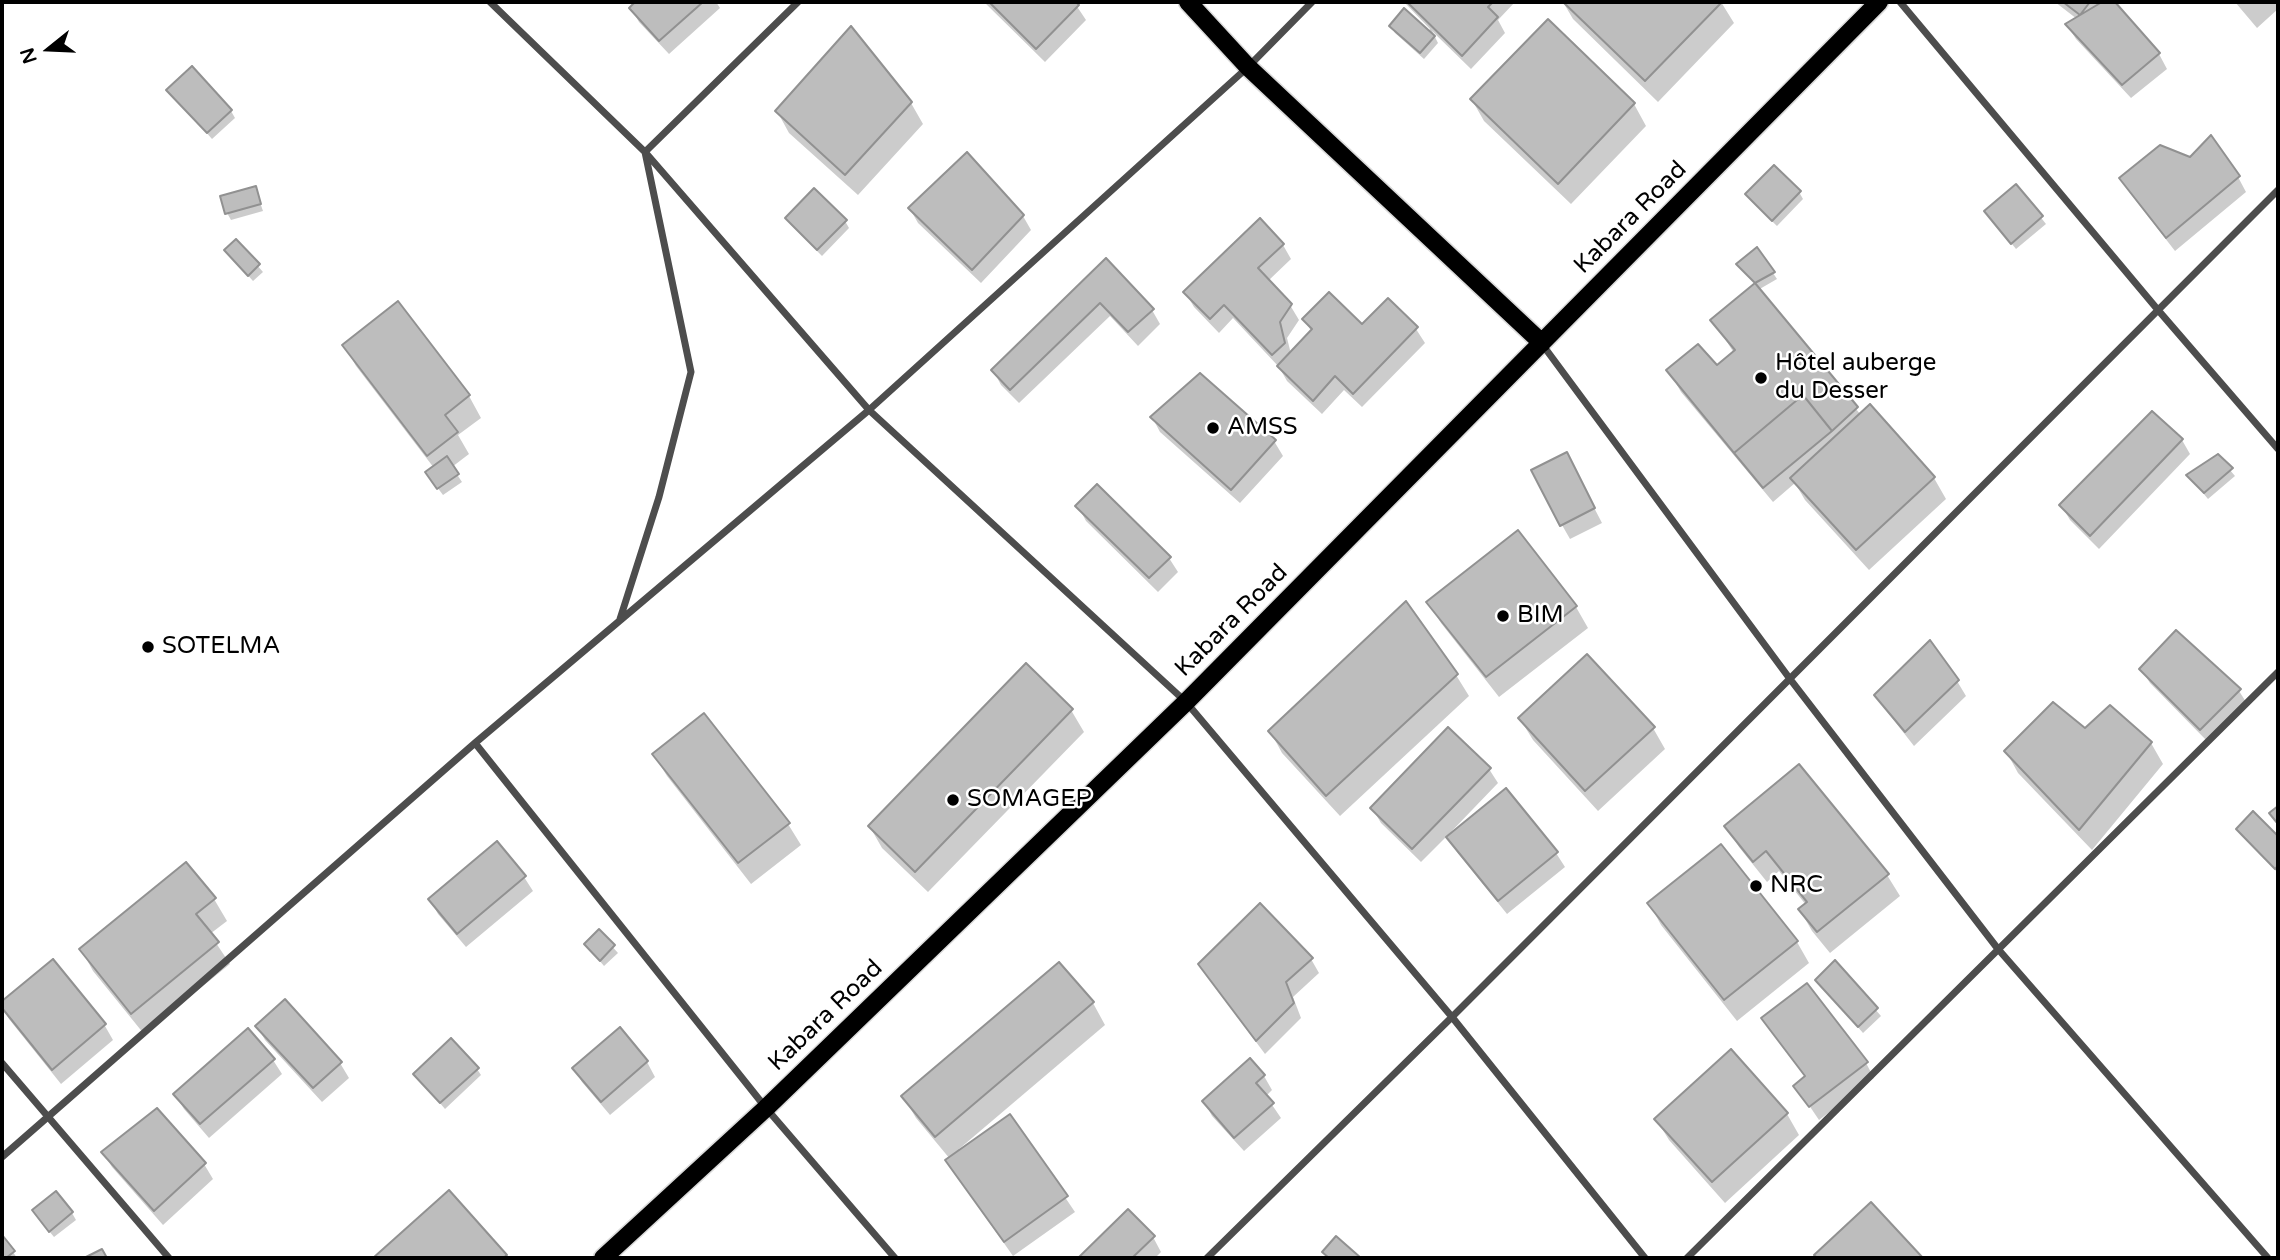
<!DOCTYPE html>
<html>
<head>
<meta charset="utf-8">
<style>
	body { margin:0 }
	#map { position:relative; width:2280px; height:1260px; overflow:hidden; background:#fff; font-family:"Varela Round",sans-serif }
	canvas { display:block }
	.frame { position:absolute; inset:0; border:4px solid #000; pointer-events:none }
	.north { position:absolute; left:14px; top:14px; width:70px; height:70px; -webkit-text-stroke:5px #fff; paint-order:stroke; rotate:252deg; font-size:19px; font-weight:700; line-height:28px; text-align:center; color:#000 }
	.north::after { content:''; display:block; margin:auto; width:24px; height:32px; background:#000; clip-path:polygon(50% 0,100% 100%,50% 72%,0 100%) }
</style>
</head>
<body>
<div id="map">
<canvas width="2280" height="1260"></canvas>
<div class="frame"></div>
<div class="north">N</div>
</div>
<script>
const c = document.querySelector('canvas').getContext('2d');
c.lineJoin = 'round';
function paint(path, color) { c.fillStyle = color; c.fill(path, 'evenodd'); }
const shape = rows => new Path2D(rows.map(r => 'M' + r).join(''));
function trace(path, color, width, dash) { c.strokeStyle = color; c.lineWidth = width; c.lineCap = dash ? 'butt' : 'round'; c.setLineDash(dash || []); c.stroke(path); }
function label(font, color, halo, rows, align = 'center') {
  c.font = font + ' "Varela Round",sans-serif'; c.lineWidth = 5; c.setLineDash([]); c.textBaseline = 'middle'; c.strokeStyle = halo; c.fillStyle = color; for (const [text, x, y, turn = 0] of rows) {
    c.save(); c.translate(x, y); c.rotate((+turn || 0) * Math.PI / 180); c.textAlign = isNaN(turn) ? turn : align; if (halo) c.strokeText(text, 0, 0); c.fillText(text, 0, 0); c.restore();
  }
}
paint(shape([
	[638,2,716,2,720,8,669,54,639,22,631,8],
	[984,2,1074,2,1086,20,1045,62],
	[1404,2,1515,2,1498,20,1505,33,1471,69,1432,31,1438,43,1424,59,1395,33,1391,26,1428,32,1430,29],
	[1563,2,1721,2,1734,23,1658,102,1573,19],
	[2055,2,2112,2,2159,54,2167,69,2131,98,2076,39,2067,25,2077,19],
	[2235,2,2278,2,2278,9,2257,28],
	[169,90,231,111,235,118,212,139],
	[1472,100,1634,104,1646,126,1571,204,1484,121],
	[911,103,923,124,858,195,789,133,777,111],
	[2238,177,2246,192,2175,251,2130,193,2121,179],
	[2016,186,2046,224,2016,249,1986,212],
	[255,188,263,211,231,220,227,213],
	[1799,192,1803,199,1777,226,1751,201,1747,194],
	[910,209,1023,216,1031,230,981,283,918,223],
	[787,218,845,221,849,228,822,256,791,225],
	[236,241,263,272,253,281,226,251],
	[1283,245,1291,259,1268,281,1290,305,1299,320,1287,338,1291,354,1312,332,1304,320,1362,326,1416,329,1425,343,1362,407,1344,390,1322,414,1287,381,1279,367,1233,318,1219,333,1194,307,1185,292],
	[1106,261,1152,310,1160,324,1138,346,1110,316,1019,403,1001,385,993,370],
	[1739,264,1773,273,1777,279,1758,290,1861,415,1934,478,1946,499,1869,570,1805,500,1795,483,1773,502,1681,392,1669,371,1716,368,1734,353,1713,320,1756,284],
	[397,304,469,396,481,418,458,435,469,454,452,467,462,482,443,495,431,479,434,468,356,366,344,345],
	[1152,417,1274,441,1283,456,1240,503,1160,432],
	[2182,440,2190,454,2099,549,2070,520,2061,505],
	[2218,456,2235,476,2208,499,2188,475],
	[1574,469,1602,523,1570,539,1562,525],
	[1078,506,1169,558,1178,572,1158,592,1086,521],
	[1428,602,1576,607,1588,628,1499,697,1441,623],
	[2141,669,2239,691,2248,705,2209,743,2150,683],
	[1456,675,1469,696,1340,816,1282,753,1270,731],
	[1957,681,1966,696,1914,746,1885,709,1876,695],
	[1071,710,1084,732,928,892,882,848,870,827],
	[1520,719,1653,728,1665,749,1598,811,1533,740],
	[2085,730,2151,743,2163,764,2092,850,2018,773,2006,751],
	[654,755,788,824,801,845,751,884,667,776],
	[1489,769,1498,783,1448,835,1556,853,1565,867,1507,914,1457,852,1447,836,1421,862,1381,823,1372,808],
	[2253,814,2278,839,2278,873,2242,836,2238,829],
	[1726,826,1887,875,1900,896,1830,953,1812,931,1800,910,1806,905,1779,871,1767,882,1739,847],
	[186,864,214,899,227,921,210,934,230,964,144,1034,93,971,81,949],
	[524,877,533,891,466,947,438,914,430,899],
	[1649,903,1797,942,1809,963,1737,1021,1661,925],
	[599,932,618,953,604,966,586,945],
	[1311,959,1319,973,1293,997,1301,1018,1265,1054,1209,979,1201,964],
	[53,961,105,1026,113,1040,61,1084,9,1019,2,1007,2,1003],
	[1835,963,1881,1016,1863,1033,1817,980],
	[1059,965,1093,1003,1105,1025,959,1149,961,1151,1010,1116,1075,1212,1013,1256,956,1175,947,1160,950,1159,916,1118,903,1096],
	[1764,1018,1866,1063,1874,1078,1819,1120,1796,1086,1806,1078,1772,1032],
	[257,1026,340,1063,349,1078,322,1102,265,1040],
	[620,1029,647,1062,655,1077,610,1115,582,1082,574,1068],
	[273,1060,282,1074,209,1138,184,1109,175,1094],
	[477,1069,481,1075,445,1109,415,1074],
	[1264,1076,1272,1090,1266,1096,1281,1118,1244,1151,1212,1116,1204,1101],
	[1787,1114,1799,1135,1725,1203,1669,1140,1656,1119],
	[103,1152,204,1164,213,1179,163,1225,112,1167],
	[449,1192,507,1258,376,1258],
	[1871,1204,1921,1258,1818,1258,1816,1255],
	[1128,1211,1153,1237,1161,1252,1155,1258,1080,1258],
	[72,1213,76,1220,54,1237,38,1218],
	[2,1239,13,1252,17,1258,2,1258]
]), '#0003');
const building = shape([
	[635,2,703,2,659,41,629,8,635,2],
	[989,2,1076,2,1079,5,1036,49,989,2],
	[1407,2,1493,2,1488,7,1498,17,1462,56,1407,2],
	[1563,2,1722,2,1645,81,1563,2],
	[2063,2,2090,2,2080,15,2063,2],
	[2102,2,2115,2,2160,53,2122,85,2065,24,2102,2],
	[1404,8,1435,36,1420,53,1389,26,1404,8],
	[1548,19,1635,103,1558,184,1470,99,1548,19],
	[851,26,912,102,845,175,775,111,851,26],
	[192,66,232,110,207,133,166,90,192,66],
	[2211,135,2240,176,2166,238,2119,178,2160,145,2190,157,2211,135],
	[967,152,1024,215,972,270,908,208,967,152],
	[1774,165,1801,191,1772,221,1745,194,1774,165],
	[2016,184,2043,216,2011,244,1984,211,2016,184],
	[256,186,261,204,225,214,220,196,256,186],
	[814,188,847,220,817,250,785,218,814,188],
	[1260,218,1284,244,1258,268,1292,304,1280,322,1285,343,1272,355,1224,305,1210,319,1183,292,1260,218],
	[236,239,260,264,248,276,224,250,236,239],
	[1757,247,1775,272,1755,283,1736,264,1757,247],
	[1106,258,1154,309,1128,332,1100,303,1010,390,991,370,1106,258],
	[1755,283,1858,407,1832,431,1803,395,1734,453,1666,370,1698,344,1717,365,1735,350,1710,320,1755,283],
	[1329,292,1362,324,1388,298,1418,327,1353,394,1335,376,1313,401,1277,366,1312,329,1302,319,1329,292],
	[398,301,470,395,445,415,458,432,427,456,342,345,398,301],
	[1200,373,1276,440,1231,490,1150,417,1200,373],
	[1803,395,1832,431,1763,488,1734,453,1803,395],
	[1870,404,1935,477,1856,550,1790,478,1870,404],
	[2152,411,2183,439,2090,536,2059,505,2152,411],
	[1567,452,1595,508,1560,526,1531,470,1567,452],
	[2218,454,2233,468,2204,493,2186,475,2218,454],
	[447,456,459,474,437,489,425,472,447,456],
	[1097,484,1171,557,1149,578,1075,506,1097,484],
	[1518,530,1577,606,1486,677,1426,602,1518,530],
	[1406,601,1458,674,1326,796,1268,731,1406,601],
	[2176,630,2241,689,2200,730,2139,669,2176,630],
	[1930,640,1959,680,1905,732,1874,695,1930,640],
	[1587,654,1655,727,1585,791,1518,718,1587,654],
	[1026,663,1073,709,915,872,868,826,1026,663],
	[2053,702,2085,728,2110,705,2152,742,2079,830,2004,751,2053,702],
	[704,713,790,823,738,863,652,754,704,713],
	[1448,727,1491,768,1412,849,1370,808,1448,727],
	[1799,764,1889,874,1817,932,1798,909,1807,902,1766,851,1753,862,1724,826,1799,764],
	[1506,788,1558,852,1498,901,1446,837,1506,788],
	[2278,806,2278,824,2269,813,2278,806],
	[2253,811,2278,836,2278,866,2275,869,2236,829,2253,811],
	[497,841,526,876,457,934,428,899,497,841],
	[1721,844,1798,941,1724,1000,1647,903,1721,844],
	[186,862,216,898,196,914,219,942,131,1014,79,949,186,862],
	[1260,903,1313,958,1286,982,1294,1003,1256,1041,1198,964,1260,903],
	[599,929,615,945,600,961,584,944,599,929],
	[53,959,106,1024,52,1070,2,1008,2,1001,53,959],
	[1835,960,1878,1008,1858,1027,1815,980,1835,960],
	[1059,962,1094,1002,935,1137,901,1096,1059,962],
	[1807,983,1868,1062,1809,1107,1793,1086,1805,1076,1761,1018,1807,983],
	[285,999,342,1062,313,1088,255,1026,285,999],
	[620,1027,648,1061,601,1102,572,1068,620,1027],
	[248,1028,275,1059,200,1124,173,1094,248,1028],
	[451,1038,479,1068,440,1103,413,1074,451,1038],
	[1731,1049,1788,1113,1712,1182,1654,1119,1731,1049],
	[1250,1058,1265,1075,1256,1083,1274,1103,1234,1138,1202,1101,1250,1058],
	[157,1108,206,1163,154,1211,101,1152,157,1108],
	[1010,1114,1068,1196,1004,1242,945,1160,1010,1114],
	[449,1190,507,1255,503,1258,373,1258,449,1190],
	[56,1191,73,1212,49,1232,32,1210,56,1191],
	[1871,1202,1923,1258,1817,1258,1814,1255,1871,1202],
	[1128,1209,1155,1236,1132,1258,1078,1258,1128,1209],
	[3,1236,15,1251,6,1258,2,1258,3,1236],
	[1336,1236,1361,1258,1329,1258,1322,1252,1336,1236],
	[102,1249,107,1258,84,1258,102,1249]
]);
paint(building, '#bdbdbd');
trace(building, '#919191', 2);
const primary = shape([
	[1188,2,1248,67,1542,343],
	[603,1258,766,1108,1186,702,1879,2]
]);
trace(primary, '#dbdbdb', 21);
trace(shape([
	[490,2,645,152,869,410,1186,702,1452,1017,1645,1258],
	[1900,2,2158,310,2278,449],
	[1542,344,1790,679,1998,949,2268,1258],
	[620,619,659,497,691,372,645,152,798,2],
	[475,743,766,1108,895,1258],
	[2,1063,169,1258],
	[2,1157,475,743,869,410,1248,67,1312,2],
	[1207,1258,1452,1017,2278,190],
	[1687,1258,2278,672]
]), '#4d4d4d', 7);
trace(primary, '#000', 18);
for (const [x, y, r, color] of [
	[1761,378,7,"#000"],
	[1213,428,7,"#000"],
	[1503,616,7,"#000"],
	[148,647,7,"#000"],
	[953,800,7,"#000"],
	[1756,886,7,"#000"]
]) { const dot = new Path2D(); dot.arc(x, y, r, 0, 2 * Math.PI); c.fillStyle = color; c.fill(dot); trace(dot, '#fff', 2.5); }
label('24px', '#000', '#fff', [
	["Kabara Road",1631,218,-45],
	["Kabara Road",1232,621,-45],
	["Kabara Road",826,1016,-44]
]);
label('24px', '#000', '#fff', [
	["Hôtel auberge",1775,364],
	["du Desser",1775,392],
	["AMSS",1227,428],
	["BIM",1517,616],
	["SOTELMA",162,647],
	["SOMAGEP",967,800],
	["NRC",1770,886]
], 'left');
</script>
</body>
</html>
